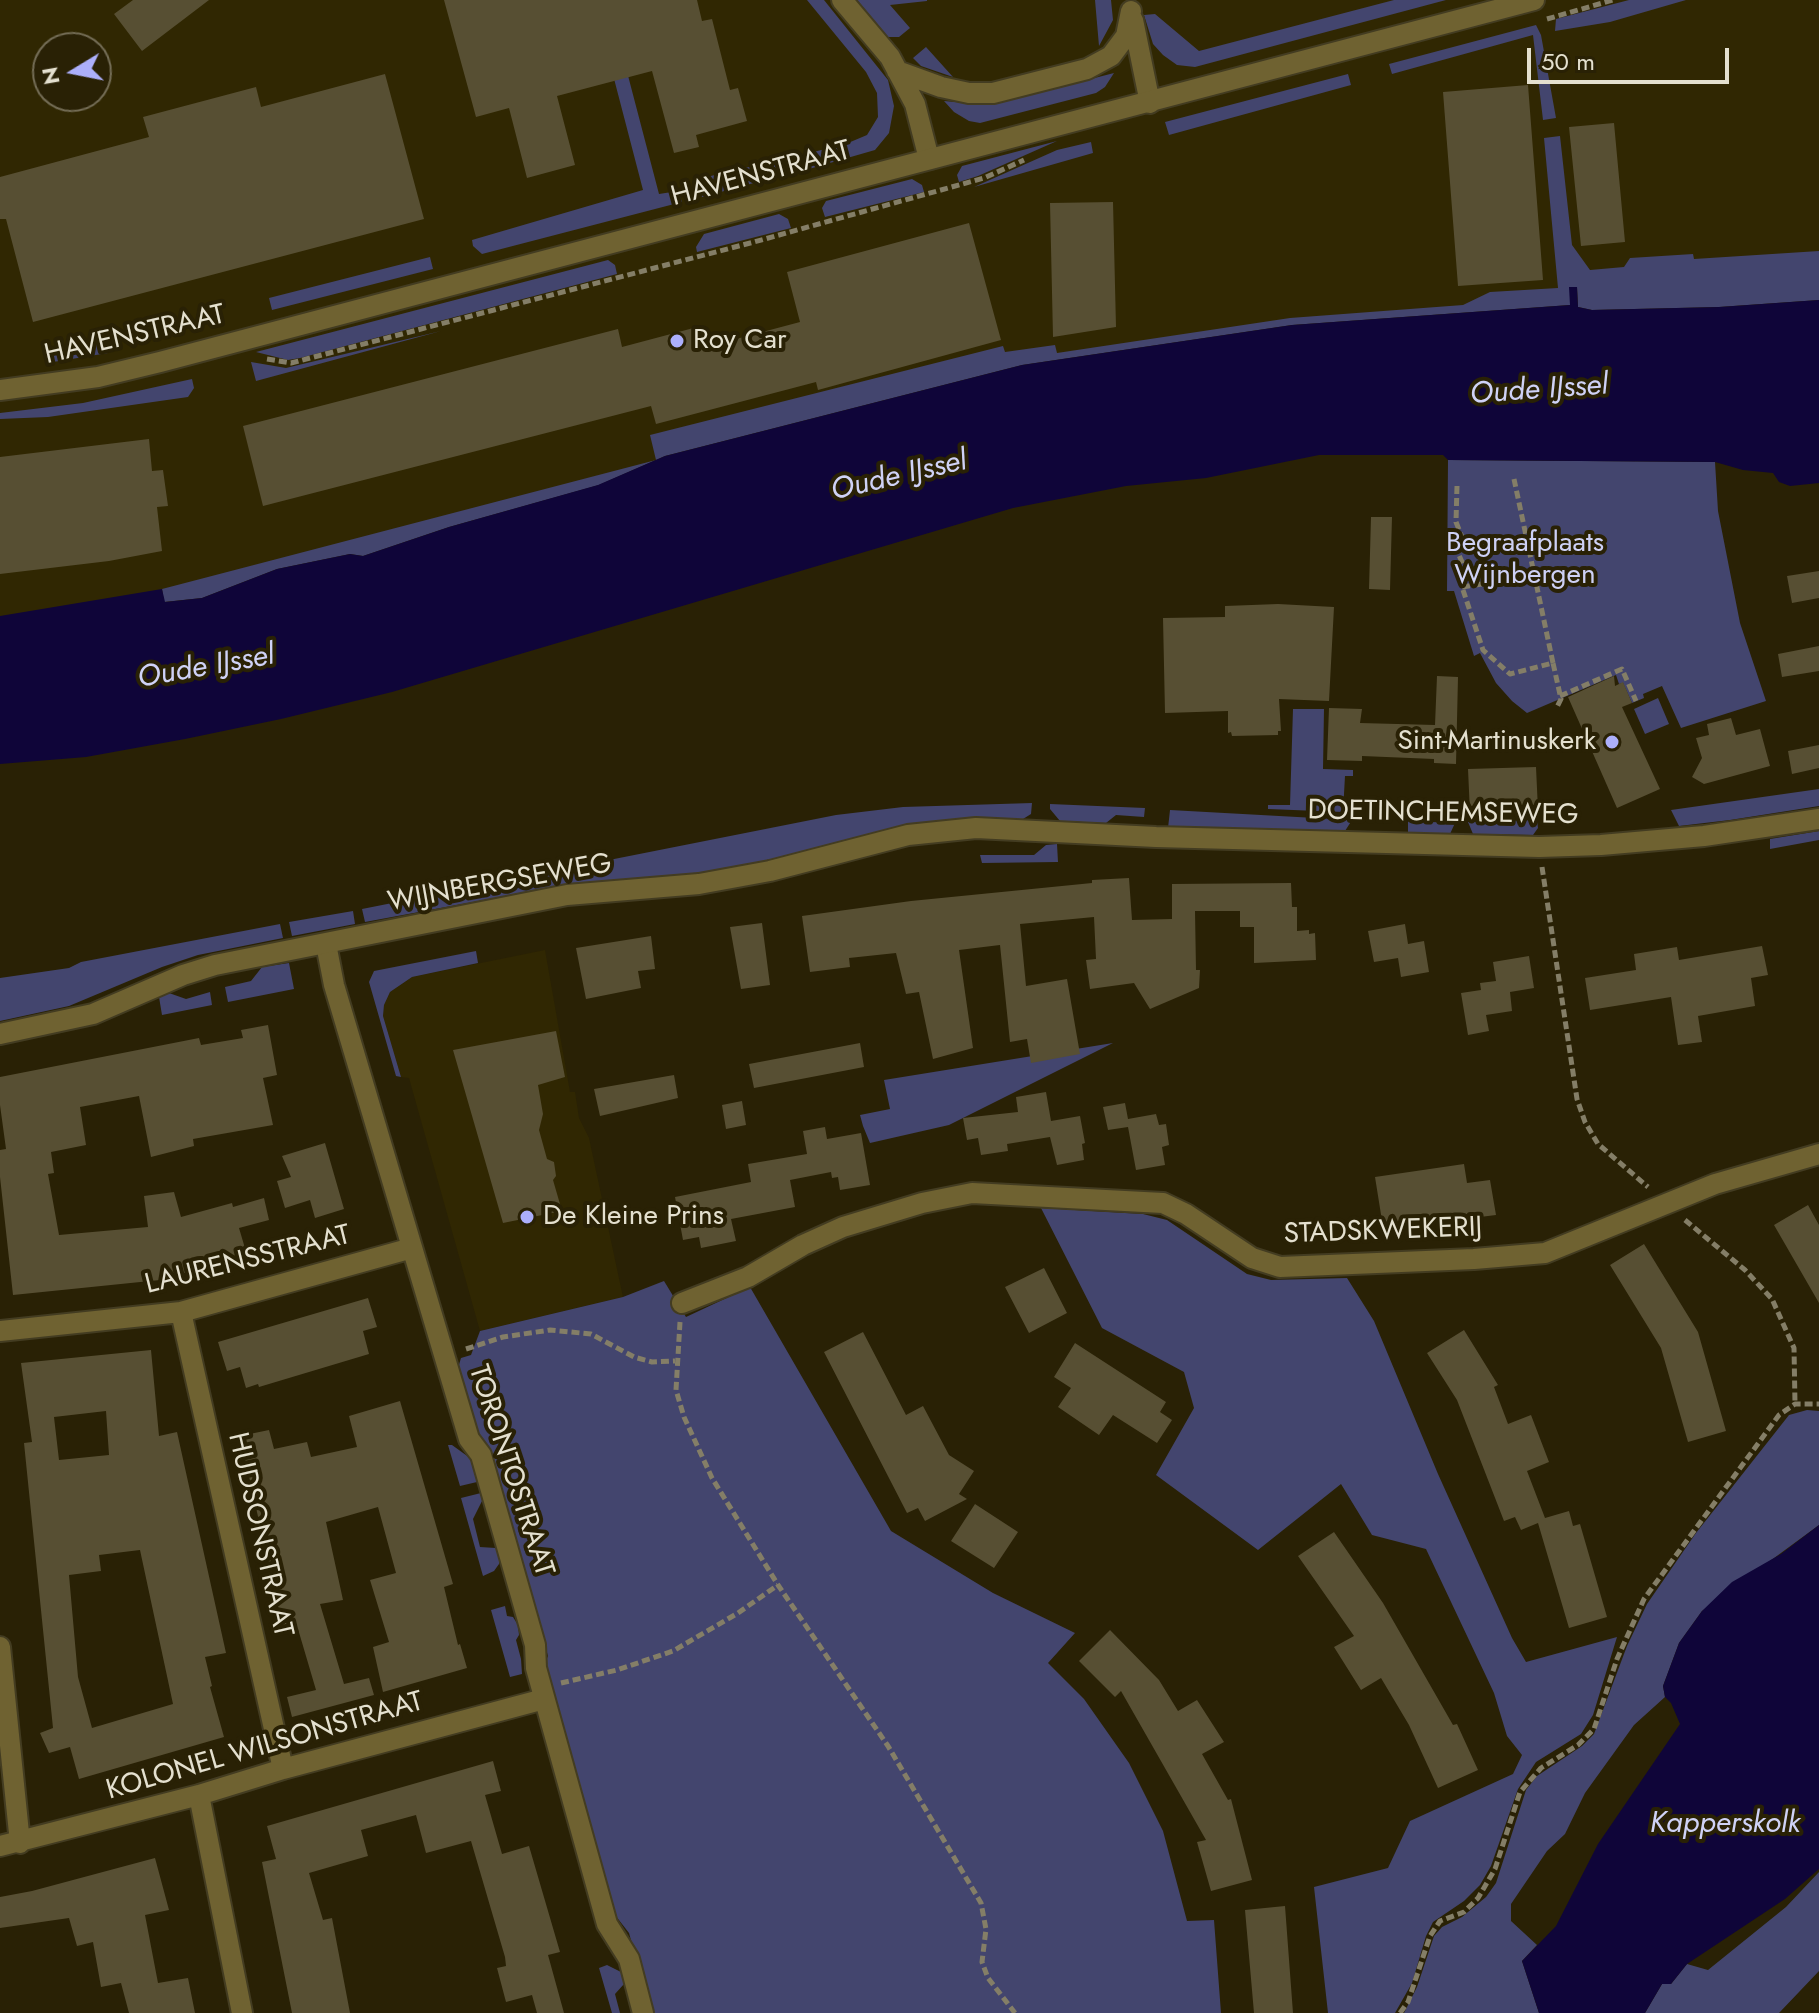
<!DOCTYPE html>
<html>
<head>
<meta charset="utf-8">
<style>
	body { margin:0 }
	#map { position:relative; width:1819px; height:2013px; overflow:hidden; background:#292105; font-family:Jost,sans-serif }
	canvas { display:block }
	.north { position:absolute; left:32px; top:32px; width:80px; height:80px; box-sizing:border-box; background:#292105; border:2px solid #746d56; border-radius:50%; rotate:260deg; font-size:22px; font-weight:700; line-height:32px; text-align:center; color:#e4e0cf }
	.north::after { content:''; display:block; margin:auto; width:28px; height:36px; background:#acaffb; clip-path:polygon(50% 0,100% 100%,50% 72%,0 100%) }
	.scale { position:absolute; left:1527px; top:48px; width:202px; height:36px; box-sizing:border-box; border:4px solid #e4e0cf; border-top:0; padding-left:10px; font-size:24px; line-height:28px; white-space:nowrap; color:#e4e0cf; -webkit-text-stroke:6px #292105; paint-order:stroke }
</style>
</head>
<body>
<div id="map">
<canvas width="1819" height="2013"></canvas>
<div class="north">N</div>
<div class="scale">50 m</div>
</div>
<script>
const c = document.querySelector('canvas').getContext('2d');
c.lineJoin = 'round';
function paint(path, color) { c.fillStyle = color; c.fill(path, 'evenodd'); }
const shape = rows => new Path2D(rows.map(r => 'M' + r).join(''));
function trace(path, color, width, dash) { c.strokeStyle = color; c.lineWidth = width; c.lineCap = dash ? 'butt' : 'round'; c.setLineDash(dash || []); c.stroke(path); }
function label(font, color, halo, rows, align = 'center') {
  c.font = font + ' Jost,sans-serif'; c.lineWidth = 8; c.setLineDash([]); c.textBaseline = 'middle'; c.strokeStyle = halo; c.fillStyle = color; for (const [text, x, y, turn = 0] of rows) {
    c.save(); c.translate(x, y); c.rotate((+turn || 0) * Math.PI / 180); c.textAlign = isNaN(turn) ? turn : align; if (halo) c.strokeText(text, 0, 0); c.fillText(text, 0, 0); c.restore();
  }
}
paint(shape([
	[0,0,1819,0,1819,374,1185,413,0,698],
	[48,48,96,48,96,96,48,96],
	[545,950,570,1092,575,1092,579,1118,589,1138,623,1297,480,1331,409,1078,401,1077,383,1016,384,1005,390,992,412,977]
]), '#302702');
paint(shape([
	[807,0,824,0,888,80,894,106,889,133,875,150,809,169,806,154,848,143,867,135,878,117,877,93,866,72],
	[857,0,927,0,927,1,890,5,910,28,899,37,888,37],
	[1095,0,1111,0,1113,20,1099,46],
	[1394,0,1446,0,1195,67,1177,65,1163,55,1153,44,1144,15,1155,14,1199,51],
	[1629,0,1686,0,1610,22,1555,31,1556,19],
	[1536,25,1541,35,1556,118,1543,120,1533,35,1392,74,1389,64],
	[620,45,659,194,678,191,682,202,482,254,473,246,472,240,643,190,606,48],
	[926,47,953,77,921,66,913,58],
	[1114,73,1105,87,1096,93,980,123,969,121,954,112,944,101,990,105],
	[1348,74,1351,85,1169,135,1165,122],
	[1560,136,1572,245,1590,270,1624,267,1630,258,1693,254,1694,259,1819,251,1819,300,1719,307,1592,310,1578,307,1577,287,1570,287,1570,305,1292,325,1022,365,665,456,599,485,449,527,363,556,350,554,277,569,202,598,164,602,162,589,656,460,650,435,1003,346,1005,352,1055,345,1057,353,1290,318,1463,305,1490,292,1558,288,1544,138],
	[1057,141,978,176,959,182,957,175,962,166],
	[1091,142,1093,153,974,187,1057,150],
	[783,159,787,174,702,197,698,179],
	[912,179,922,185,924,192,825,217,822,208,826,201],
	[779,214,788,219,791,228,697,252,696,247,704,234],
	[430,257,433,269,272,310,269,298],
	[608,260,615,265,617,274,300,358,288,360,256,352],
	[441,331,256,381,251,362,286,368],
	[109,340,111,350,108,353,53,362,49,360,47,350],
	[192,379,194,388,188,397,48,417,0,419,0,413,83,403],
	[1448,460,1715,462,1718,511,1740,623,1766,701,1681,728,1662,686,1643,694,1644,698,1632,703,1623,683,1619,684,1616,675,1527,713,1512,701,1496,683,1480,653,1474,656,1454,591,1447,591],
	[1658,698,1669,724,1645,734,1634,709],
	[1293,709,1324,709,1323,769,1353,770,1353,776,1345,776,1343,812,1268,809,1268,805,1290,805],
	[1819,789,1819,806,1730,820,1679,826,1671,810],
	[1032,803,1031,814,1023,819,960,819,927,823,748,866,694,875,565,885,365,922,362,909,836,815,903,807],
	[1050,804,1145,808,1144,817,1116,815,1106,823,1060,821,1050,809],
	[1170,810,1352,820,1345,831,1168,828],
	[1537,820,1538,828,1533,835,1473,834,1468,822],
	[1408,821,1455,823,1450,834,1408,833],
	[1819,831,1819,840,1770,849,1770,839],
	[1057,844,1058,862,982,863,980,855,1034,855,1046,845],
	[353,911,355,924,292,936,289,922],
	[280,924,283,938,198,955,162,967,69,1006,0,1021,0,978,69,968,81,962],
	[476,951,478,963,412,977,390,992,384,1005,383,1016,401,1077,396,1076,369,982,374,971],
	[289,963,294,989,228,1002,225,987,251,981,262,967],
	[210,992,212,1005,162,1015,159,997,169,993,186,999],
	[1113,1043,949,1125,870,1143,863,1126,860,1115,890,1109,884,1080],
	[1041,1208,1143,1214,1167,1220,1247,1274,1271,1280,1347,1278,1374,1321,1438,1474,1512,1638,1526,1662,1617,1637,1593,1715,1581,1734,1536,1762,1518,1789,1491,1866,1480,1885,1464,1901,1433,1922,1426,1936,1412,1983,1395,2013,1328,2013,1314,1887,1388,1868,1410,1821,1513,1774,1522,1755,1507,1736,1494,1693,1426,1549,1372,1535,1341,1484,1258,1550,1156,1475,1194,1408,1184,1372,1102,1328],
	[664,1281,686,1317,750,1287,891,1531,993,1593,1075,1633,1048,1663,1084,1699,1129,1763,1163,1831,1187,1921,1214,1920,1221,2013,651,2013,629,1933,615,1915,545,1663,548,1656,488,1447,476,1433,458,1368,461,1358,471,1355,480,1331,623,1297],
	[1807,1410,1819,1411,1819,1525,1702,1611,1679,1643,1663,1686,1665,1697,1634,1725,1585,1793,1565,1834,1547,1851,1511,1904,1511,1921,1537,1945,1522,1961,1539,2013,1404,2013,1417,1987,1434,1936,1442,1927,1462,1917,1486,1897,1496,1883,1526,1790,1537,1776,1582,1746,1594,1734,1627,1646,1647,1604,1696,1533,1789,1415],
	[452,1445,470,1458,477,1482,460,1486,448,1445],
	[481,1493,482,1501,473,1519,480,1547,496,1548,500,1555,499,1564,494,1571,483,1576,461,1498],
	[505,1606,507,1616,513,1617,518,1625,519,1635,516,1640,521,1659,522,1674,510,1677,491,1610],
	[1819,1872,1819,1971,1779,2013,1645,2013,1662,1984,1671,1984,1687,1964,1708,1970,1786,1907],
	[607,1965,621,1972,624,1984,615,1994,620,2013,612,2013,599,1968]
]), '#43456e');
paint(shape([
	[1569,287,1577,287,1578,307,1592,310,1719,307,1819,300,1819,483,1790,486,1779,482,1773,473,1743,470,1715,462,1448,460,1443,455,1319,455,1206,478,1126,486,1013,508,392,692,281,719,185,739,86,757,0,764,0,616,162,589,165,602,202,598,277,569,350,554,363,556,449,527,598,485,665,456,1022,365,1292,325,1570,305],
	[1819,1525,1819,1869,1785,1899,1687,1964,1671,1984,1662,1984,1645,2013,1539,2013,1522,1961,1556,1926,1598,1844,1680,1724,1671,1703,1665,1697,1663,1686,1679,1643,1702,1611,1732,1582,1781,1554]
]), '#0f0539');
paint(shape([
	[133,0,209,0,142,51,114,14],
	[444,0,697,0,702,21,712,19,730,90,738,88,747,121,696,135,699,147,674,153,652,71,557,96,575,165,527,178,509,108,476,117],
	[385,74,424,219,33,322,6,219,0,219,0,177,149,137,143,117,256,87,261,107],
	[1528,85,1543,280,1458,286,1443,92],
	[1614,123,1625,242,1581,246,1569,127],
	[1113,202,1116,327,1053,337,1050,203],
	[969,223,1001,340,818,390,816,382,656,424,651,406,263,506,243,426,618,329,622,347,701,326,706,347,800,322,787,272],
	[149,439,152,471,163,470,168,506,157,507,162,551,109,561,0,574,0,457],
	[1371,517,1392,517,1390,590,1369,589],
	[1819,571,1819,598,1792,603,1787,576],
	[1278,604,1334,607,1329,701,1279,699,1281,731,1278,731,1278,735,1232,736,1231,732,1228,733,1228,711,1165,713,1163,618,1225,617,1225,606],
	[1819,646,1819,671,1782,677,1778,654],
	[1437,676,1458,677,1456,764,1434,763,1434,759,1362,756,1362,761,1327,760,1329,708,1362,709,1360,723,1435,725],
	[1614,676,1615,686,1623,682,1632,703,1622,707,1660,789,1617,808,1568,697],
	[1731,718,1736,735,1760,729,1770,766,1704,784,1692,777,1702,758,1696,738,1709,735,1707,724],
	[1819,745,1819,768,1792,774,1788,751],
	[1536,767,1538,810,1470,813,1468,769],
	[1129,878,1132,920,1172,919,1172,884,1291,883,1292,907,1297,907,1297,931,1309,930,1309,934,1315,933,1316,960,1254,963,1254,927,1240,927,1240,911,1195,911,1196,970,1200,970,1199,988,1150,1009,1134,983,1090,989,1086,960,1096,959,1094,917,1020,924,1026,986,1067,979,1080,1054,1031,1063,1027,1039,1010,1042,1000,945,959,950,973,1048,933,1059,919,992,906,994,896,953,849,958,850,967,810,972,802,916,911,901,1092,883,1092,880],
	[762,923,770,985,741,989,730,927],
	[1405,924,1408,944,1424,941,1429,972,1401,977,1398,958,1374,962,1368,931],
	[651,936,655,969,638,971,641,988,586,999,576,948],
	[1762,946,1768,975,1751,978,1755,1006,1698,1016,1702,1042,1678,1045,1671,997,1590,1010,1585,978,1636,970,1634,954,1677,947,1679,960],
	[1529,956,1534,988,1510,992,1512,1011,1486,1015,1489,1031,1468,1035,1461,993,1481,990,1480,983,1496,981,1493,962],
	[268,1025,277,1075,263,1078,273,1125,193,1139,194,1146,151,1157,139,1096,80,1107,86,1145,51,1152,54,1173,48,1174,59,1235,148,1227,144,1196,174,1192,181,1217,232,1203,233,1207,264,1198,269,1220,239,1228,247,1255,160,1280,13,1295,0,1177,0,1150,6,1149,0,1105,0,1077,199,1038,201,1045,243,1038,241,1030],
	[556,1031,565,1077,538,1085,543,1114,539,1130,547,1159,554,1162,556,1176,553,1180,562,1211,503,1223,453,1050],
	[860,1043,864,1067,754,1088,749,1064],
	[674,1075,678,1098,600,1116,594,1089],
	[1046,1092,1051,1121,1080,1116,1085,1143,1082,1144,1084,1160,1057,1165,1050,1137,1007,1144,1008,1151,981,1155,978,1138,967,1140,963,1118,1018,1112,1016,1097],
	[742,1101,746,1125,726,1129,722,1105],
	[1125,1103,1128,1119,1156,1114,1159,1125,1166,1124,1169,1145,1162,1147,1165,1165,1136,1170,1128,1127,1108,1130,1103,1107],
	[825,1127,827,1139,861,1133,870,1185,840,1190,838,1177,832,1178,831,1172,790,1180,795,1207,731,1219,736,1241,701,1248,699,1237,683,1240,675,1197,751,1182,748,1164,807,1154,803,1131],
	[325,1143,344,1209,315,1218,310,1200,285,1208,277,1181,291,1177,282,1156],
	[1464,1164,1467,1183,1490,1180,1496,1215,1472,1218,1472,1223,1450,1227,1448,1216,1383,1227,1375,1177],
	[1808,1205,1819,1225,1819,1303,1774,1225],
	[1644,1244,1698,1332,1726,1431,1688,1442,1661,1348,1610,1265],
	[1044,1268,1067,1313,1029,1333,1005,1287],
	[368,1298,377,1327,363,1331,369,1354,259,1387,258,1384,246,1388,240,1367,227,1371,218,1342],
	[1464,1330,1498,1385,1494,1387,1508,1424,1531,1415,1549,1462,1527,1471,1545,1518,1569,1511,1573,1526,1580,1524,1607,1617,1569,1628,1538,1523,1521,1530,1515,1517,1504,1521,1457,1400,1427,1353],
	[863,1332,906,1415,923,1406,949,1455,974,1471,959,1494,967,1499,925,1521,918,1508,907,1513,824,1352],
	[1075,1343,1166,1402,1160,1412,1172,1420,1157,1443,1113,1415,1099,1435,1058,1407,1071,1388,1054,1377],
	[151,1350,159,1436,177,1432,226,1653,205,1657,212,1686,210,1687,224,1737,79,1779,70,1747,49,1753,40,1733,53,1728,24,1443,32,1442,21,1363],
	[106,1411,109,1455,59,1460,54,1417],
	[140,1550,173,1704,92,1728,78,1677,69,1575,101,1571,99,1555],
	[400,1401,453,1584,444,1587,458,1645,460,1644,467,1668,383,1692,373,1647,389,1642,370,1580,396,1573,378,1507,326,1522,343,1600,320,1604,344,1684,369,1678,374,1695,292,1717,287,1697,316,1690,298,1629,284,1633,240,1436,269,1430,274,1449,307,1442,311,1457,357,1447,349,1416],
	[975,1504,1018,1532,994,1568,951,1541],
	[1334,1532,1383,1603,1453,1725,1457,1724,1478,1770,1438,1788,1409,1725,1381,1678,1361,1690,1334,1647,1354,1636,1298,1556],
	[1110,1630,1159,1680,1178,1711,1197,1700,1224,1742,1202,1754,1228,1800,1231,1799,1252,1880,1211,1891,1197,1842,1206,1840,1121,1691,1115,1697,1079,1661],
	[493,1761,501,1791,485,1795,502,1854,529,1846,560,1952,548,1955,564,2013,537,2013,532,1995,506,2002,497,1968,506,1966,505,1957,471,1841,426,1853,416,1815,361,1830,368,1856,309,1873,323,1920,332,1918,350,2013,292,2013,262,1862,276,1859,267,1826],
	[155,1858,169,1910,145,1915,158,1983,188,1978,195,2013,129,2013,121,1983,101,1987,93,1942,77,1946,69,1918,0,1928,0,1897,32,1891],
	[1285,1906,1293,2013,1254,2013,1245,1910]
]), '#574f33');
const minor = shape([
	[842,0,890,57,915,104,929,159],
	[1133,20,1150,103],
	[897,71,941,87,969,93,993,93,1087,69,1111,56,1126,36,1131,11],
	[326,944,334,985,469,1439,481,1455,535,1645,536,1668,607,1924,629,1959,643,2013],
	[682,1303,748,1277,803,1245,843,1227,922,1203,972,1193,1163,1203,1186,1214,1252,1258,1280,1267,1474,1259,1545,1253,1715,1184,1819,1154],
	[181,1312,283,1769],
	[0,1331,181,1312,412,1248],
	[0,1647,20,1843],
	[199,1795,242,2013],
	[0,1846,199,1795,283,1769,544,1699]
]);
const tertiary = shape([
	[0,390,98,377,160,362,1534,0],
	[0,1034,93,1014,183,975,215,965,567,895,699,884,770,871,908,835,976,828,1156,837,1539,847,1601,845,1704,836,1819,819]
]);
trace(minor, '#433c21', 24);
trace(tertiary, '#433c21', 24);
trace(shape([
	[1547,19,1613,0],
	[267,359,291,363,754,242,984,178,1024,160],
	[1514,479,1553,663],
	[1457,486,1456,522,1462,537,1458,553,1466,571,1462,587,1483,650,1510,674,1553,663,1561,699,1557,707],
	[1462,587,1534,576],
	[1560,696,1622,669,1636,701],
	[1542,867,1577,1099,1585,1122,1598,1144,1648,1187],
	[1685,1220,1745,1270,1772,1299,1794,1348,1795,1404],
	[680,1322,676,1390,684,1417,712,1478,778,1585,888,1746,981,1903,986,1929,982,1962,988,1978,1015,2013],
	[466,1349,503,1337,550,1330,591,1334,634,1357,652,1362,675,1361],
	[561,1683,617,1670,673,1651,738,1613,778,1585],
	[1400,2013,1408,2002,1430,1936,1440,1921,1464,1912,1478,1898,1495,1869,1520,1792,1541,1768,1578,1745,1594,1729,1617,1659,1644,1599,1779,1415,1795,1404,1819,1404]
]), '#847e67', 5, [8, 4]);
trace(minor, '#6f6231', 20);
trace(tertiary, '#6f6231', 20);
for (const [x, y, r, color] of [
	[677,341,8,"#acaffb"],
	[1612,742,8,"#acaffb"],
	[527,1217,8,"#acaffb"]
]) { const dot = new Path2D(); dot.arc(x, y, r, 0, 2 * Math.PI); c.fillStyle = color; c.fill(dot); trace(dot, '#292105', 3); }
label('28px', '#e4e0cf', '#292105', [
	["HAVENSTRAAT",761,175,-15],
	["HAVENSTRAAT",135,336,-13],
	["DOETINCHEMSEWEG",1443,814,1],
	["WIJNBERGSEWEG",500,884,-10],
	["STADSKWEKERIJ",1383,1232,-2],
	["LAURENSSTRAAT",248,1261,-14],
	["TORONTOSTRAAT",510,1471,72],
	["HUDSONSTRAAT",259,1535,77],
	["KOLONEL WILSONSTRAAT",265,1747,-16]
]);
label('28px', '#e4e0cf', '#292105', [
	["Roy Car",693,341],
	["Sint-Martinuskerk",1596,742,"right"],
	["De Kleine Prins",543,1217]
], 'left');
label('28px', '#ced1f5', '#292105', [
	["Begraafplaats",1525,544],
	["Wijnbergen",1525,576]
]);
label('italic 30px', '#cfd2f6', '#292105', [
	["Oude IJssel",1539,391,-4],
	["Oude IJssel",899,477,-13],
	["Oude IJssel",206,668,-10],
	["Kapperskolk",1725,1825]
]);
</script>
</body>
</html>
